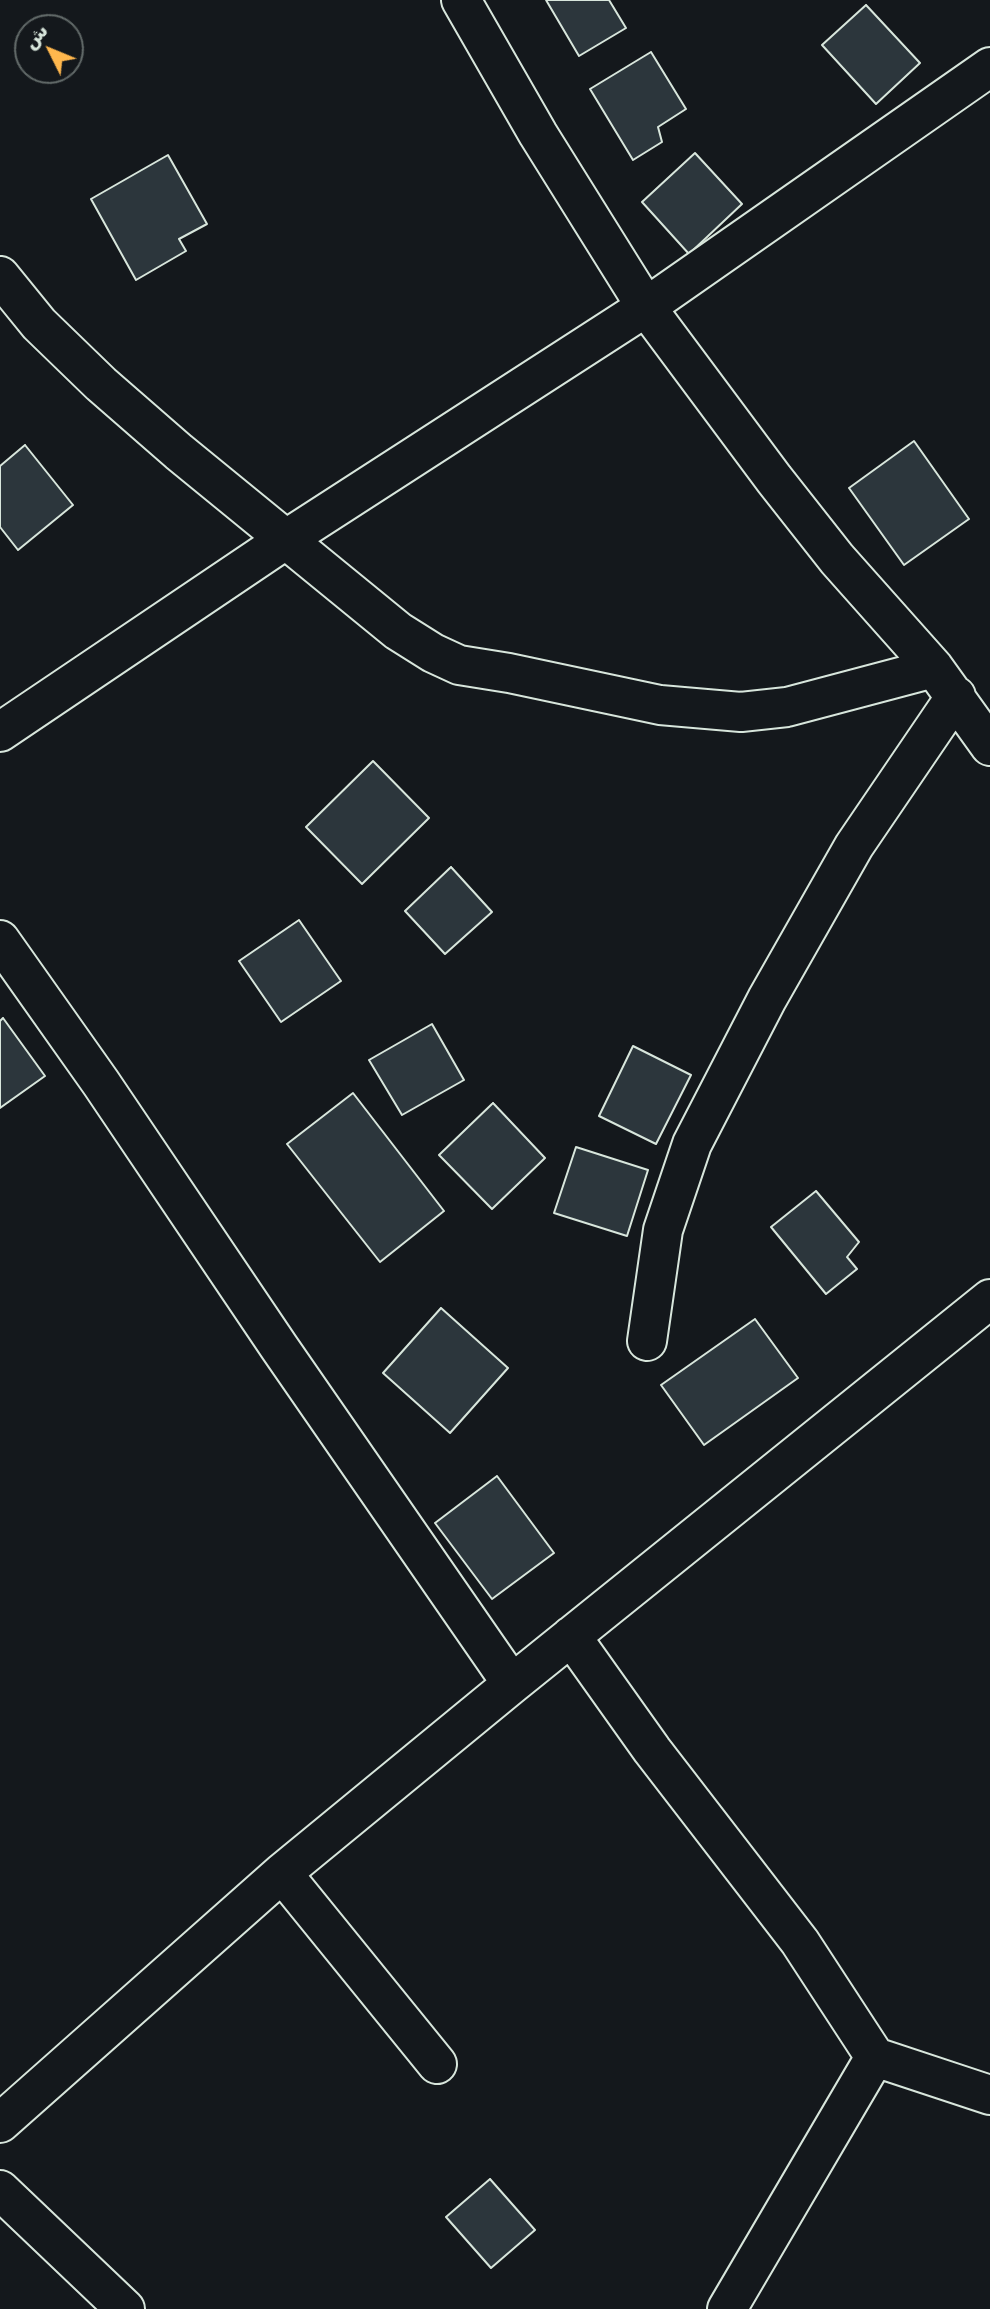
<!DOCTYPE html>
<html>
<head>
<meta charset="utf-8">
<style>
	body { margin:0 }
	#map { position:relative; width:990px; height:2309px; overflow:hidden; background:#14181c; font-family:"DejaVu Sans","Noto Naskh Arabic",sans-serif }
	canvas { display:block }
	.north { position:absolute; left:14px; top:14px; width:70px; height:70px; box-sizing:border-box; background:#14181c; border:2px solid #626a69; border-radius:50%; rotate:313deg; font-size:19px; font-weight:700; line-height:28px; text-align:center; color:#d8e6dc }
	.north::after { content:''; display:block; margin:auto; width:24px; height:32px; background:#ffb74d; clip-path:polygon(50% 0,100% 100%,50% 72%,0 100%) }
</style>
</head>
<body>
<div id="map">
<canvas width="990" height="2309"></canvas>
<div class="north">ش</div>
</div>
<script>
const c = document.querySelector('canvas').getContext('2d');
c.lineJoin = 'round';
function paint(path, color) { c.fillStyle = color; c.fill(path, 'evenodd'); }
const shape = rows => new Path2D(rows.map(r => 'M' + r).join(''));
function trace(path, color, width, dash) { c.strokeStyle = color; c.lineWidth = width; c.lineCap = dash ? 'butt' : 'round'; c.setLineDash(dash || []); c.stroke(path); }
const building = shape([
	[546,0,609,0,626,28,579,56,546,0],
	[866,5,920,63,876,104,822,45,866,5],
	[651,52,686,109,658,127,662,142,633,160,590,89,651,52],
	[695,153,742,204,689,254,642,202,695,153],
	[168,155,207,224,179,239,186,251,136,280,91,199,168,155],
	[914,441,969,519,904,565,849,488,914,441],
	[25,445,73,505,18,550,0,527,0,466,25,445],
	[373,761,429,818,362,884,306,827,373,761],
	[451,867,492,912,445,954,405,911,451,867],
	[299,920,341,981,281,1022,239,961,299,920],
	[3,1018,45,1076,0,1108,0,1021,3,1018],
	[432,1024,464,1080,402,1115,369,1060,432,1024],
	[633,1046,691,1075,656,1144,599,1116,633,1046],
	[353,1093,444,1211,380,1262,287,1144,353,1093],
	[493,1103,545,1158,492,1209,439,1155,493,1103],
	[576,1147,648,1170,627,1236,554,1213,576,1147],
	[816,1191,859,1242,847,1257,857,1269,826,1294,771,1227,816,1191],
	[441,1308,508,1368,450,1433,383,1373,441,1308],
	[755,1319,798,1378,704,1445,661,1385,755,1319],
	[497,1476,554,1553,492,1599,435,1523,497,1476],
	[490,2179,535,2230,491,2268,446,2217,490,2179]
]);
paint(building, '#2c363c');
trace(building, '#d8e6dc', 2);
const minor = shape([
	[461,0,538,134,646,307,774,479,837,559,934,668,990,746],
	[0,276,39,324,101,384,179,452,398,631,433,653,459,665,509,673,660,705,741,712,787,707,934,668],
	[0,732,285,540,646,307,990,67],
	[0,940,101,1083,279,1347,512,1684],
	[647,1341,663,1230,692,1144,767,999,854,846,956,696],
	[571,1636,652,1750,800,1942,875,2057,727,2309],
	[282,1873,437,2064],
	[875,2057,990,2095],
	[0,2123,282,1873,512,1684,990,1299],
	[0,2190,125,2309]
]);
trace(minor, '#d8e6dc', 42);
trace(minor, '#14181c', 38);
</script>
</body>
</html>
